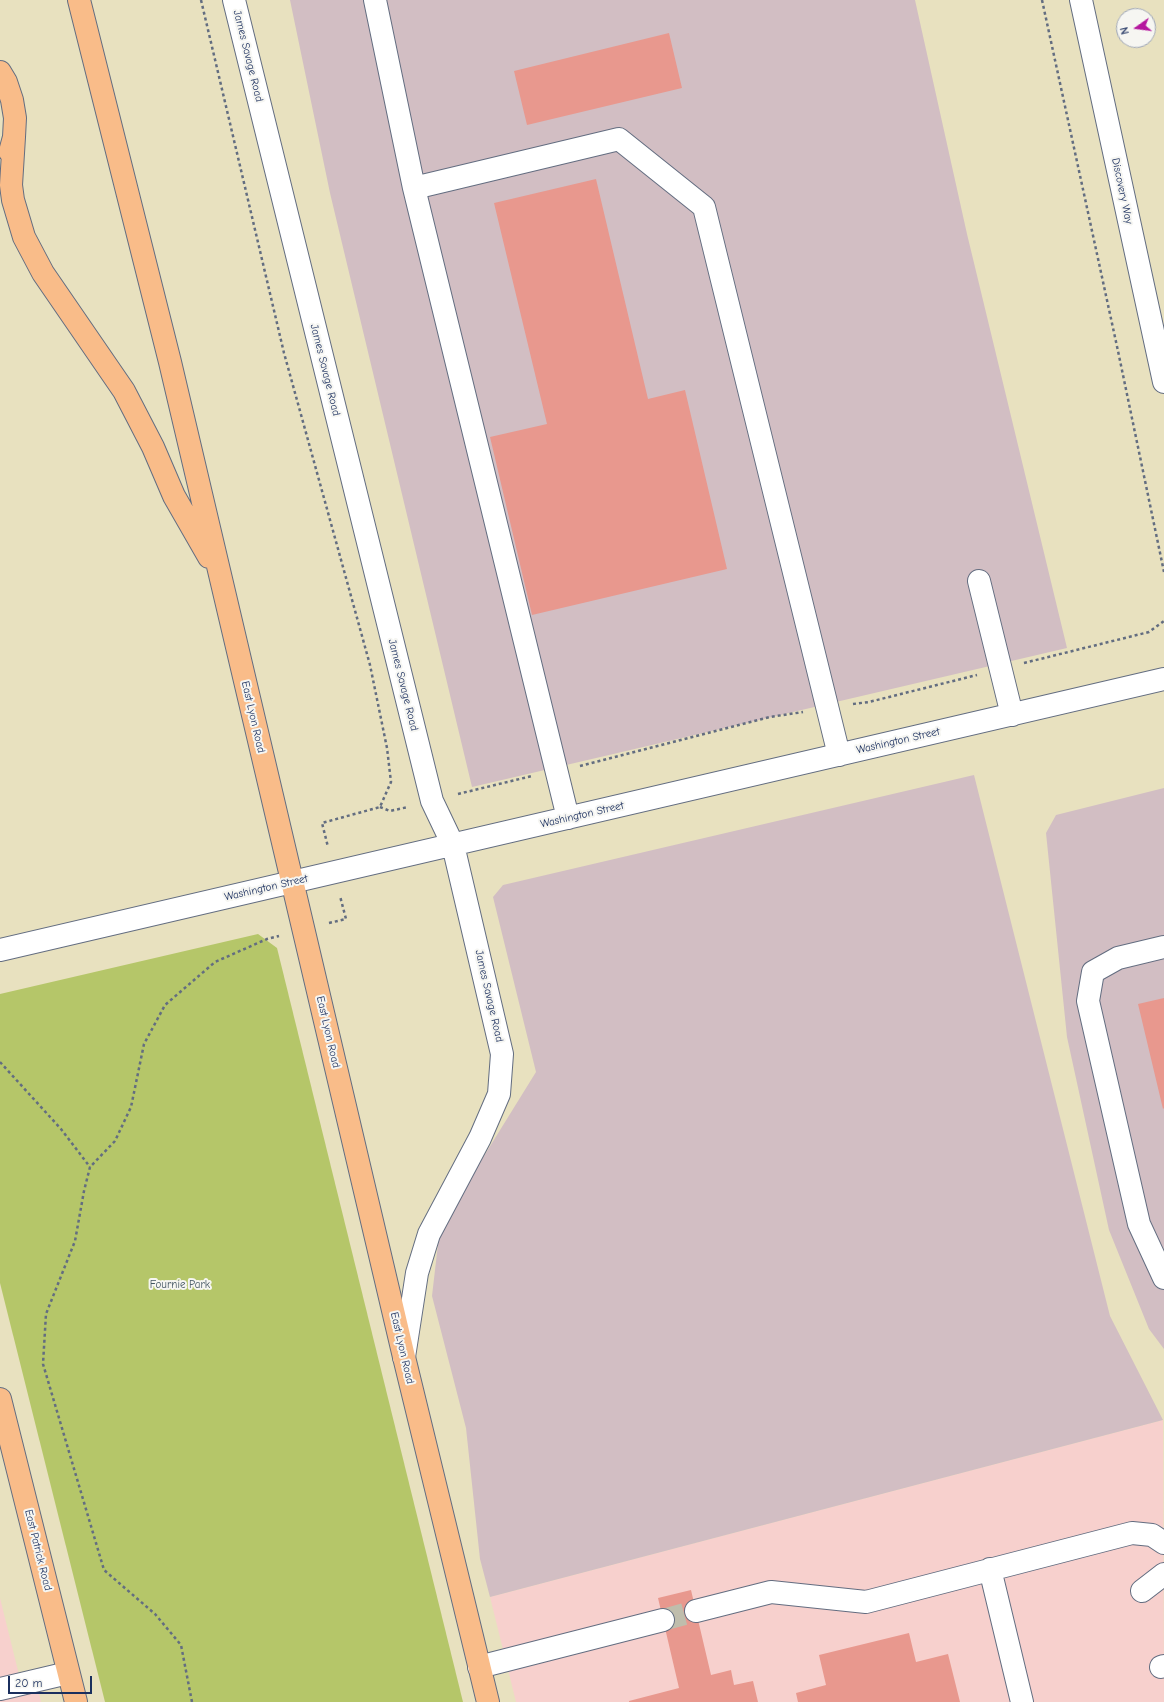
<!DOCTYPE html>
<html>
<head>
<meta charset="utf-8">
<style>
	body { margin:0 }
	#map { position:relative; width:1164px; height:1702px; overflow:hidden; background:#e8e1bf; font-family:"Comic Neue",sans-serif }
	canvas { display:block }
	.north { position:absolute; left:1116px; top:8px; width:40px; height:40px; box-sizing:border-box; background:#f6f6f2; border:1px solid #9ea6b7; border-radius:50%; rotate:256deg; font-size:11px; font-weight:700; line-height:16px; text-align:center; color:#1b2f5e }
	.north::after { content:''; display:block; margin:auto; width:14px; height:18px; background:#b5179e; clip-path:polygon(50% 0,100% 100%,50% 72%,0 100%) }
	.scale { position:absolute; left:8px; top:1676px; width:84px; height:18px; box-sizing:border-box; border:2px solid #1b2f5e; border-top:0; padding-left:5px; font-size:12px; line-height:14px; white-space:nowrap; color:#1b2f5e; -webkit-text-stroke:3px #f6f6f2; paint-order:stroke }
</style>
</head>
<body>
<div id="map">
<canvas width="1164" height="1702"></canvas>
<div class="north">N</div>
<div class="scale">20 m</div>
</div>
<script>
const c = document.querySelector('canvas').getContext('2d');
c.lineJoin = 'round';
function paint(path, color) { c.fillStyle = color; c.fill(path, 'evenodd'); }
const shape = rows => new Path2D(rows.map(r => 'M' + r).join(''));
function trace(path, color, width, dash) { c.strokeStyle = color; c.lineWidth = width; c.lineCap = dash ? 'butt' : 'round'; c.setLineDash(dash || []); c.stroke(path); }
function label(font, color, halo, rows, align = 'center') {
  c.font = font + ' "Comic Neue",sans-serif'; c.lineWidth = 4; c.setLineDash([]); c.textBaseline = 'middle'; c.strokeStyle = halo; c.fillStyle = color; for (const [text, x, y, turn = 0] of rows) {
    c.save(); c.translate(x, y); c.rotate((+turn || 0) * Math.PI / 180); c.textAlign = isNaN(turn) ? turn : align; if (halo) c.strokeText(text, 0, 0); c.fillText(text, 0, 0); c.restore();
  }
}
paint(shape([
	[1163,1420,1164,1702,516,1702,490,1597],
	[0,1598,21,1683,36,1680,41,1702,0,1702]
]), '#f7d0cd');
paint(shape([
	[290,0,915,0,967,234,1067,648,472,787,330,193],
	[974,775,1110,1316,1163,1420,490,1597,480,1559,466,1428,432,1296,440,1227,536,1072,493,897,503,885],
	[1164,788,1164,1349,1149,1329,1109,1230,1067,1037,1046,833,1056,815]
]), '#d2bec3');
paint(shape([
	[258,934,277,948,463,1702,105,1702,0,1283,0,994]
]), '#b5c669');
paint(shape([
	[669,33,682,88,527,125,514,71],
	[596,179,648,399,685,390,727,569,532,615,490,437,547,424,494,203],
	[1164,998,1164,1108,1163,1109,1138,1004],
	[691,1590,711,1675,731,1670,734,1685,753,1681,758,1702,629,1702,629,1701,679,1688,658,1598],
	[909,1633,916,1662,948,1654,960,1702,798,1702,796,1693,826,1685,819,1655]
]), '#e8988e');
trace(shape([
	[663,1620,696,1611]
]), '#bfbdac', 22, [22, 11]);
const minor = shape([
	[234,0,432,801,453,845,502,1054,499,1094,480,1138,429,1234,417,1273,404,1357],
	[375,0,414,188,568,818],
	[1081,0,1164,382],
	[414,188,619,139,704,207,839,755],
	[979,581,1012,715],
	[1164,947,1118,958,1093,972,1088,1001,1139,1224,1164,1278],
	[0,950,1164,679],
	[990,1569,1022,1702],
	[1142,1591,1164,1574],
	[696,1611,771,1592,866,1602,1132,1533,1152,1535,1164,1543],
	[479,1667,663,1620],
	[1161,1667,1164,1666],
	[0,1689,68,1673]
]);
const highway = shape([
	[79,0,170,362,404,1357,488,1702],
	[0,72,6,82,12,100,15,118,14,137,10,152],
	[14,137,11,185,13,200,24,237,43,273,124,391,153,447,174,496,209,557],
	[0,1399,76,1702]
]);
trace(minor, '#636d80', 24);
trace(highway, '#636d80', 24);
trace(shape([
	[201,0,284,353,370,665,387,748,391,782,380,807,322,823,328,847],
	[1042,0,1118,351,1164,572],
	[1024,663,1149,632,1164,621],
	[853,704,869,702,977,675],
	[580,766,770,717,803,712],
	[458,794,532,776],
	[380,807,390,811,408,807],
	[329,923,346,919,340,896],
	[0,1062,61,1129,90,1167],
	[192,1702,181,1645,155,1614,104,1570,43,1364,46,1314,75,1241,84,1191,90,1167,115,1141,131,1107,144,1044,165,1005,215,962,267,939,279,936]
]), '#636d80', 2.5, [3, 3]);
trace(minor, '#fff', 22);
trace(highway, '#f9bc89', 22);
label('11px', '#1b2f5e', '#f6f6f2', [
	["James Savage Road",248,56,76],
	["Discovery Way",1122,191,78],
	["James Savage Road",325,370,76],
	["James Savage Road",403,685,76],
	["East Lyon Road",253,717,77],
	["Washington Street",898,741,-13],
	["Washington Street",582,815,-13],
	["Washington Street",266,888,-13],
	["James Savage Road",489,996,77],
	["East Lyon Road",328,1032,77],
	["East Lyon Road",402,1348,77],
	["East Patrick Road",38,1550,76]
]);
label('11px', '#425561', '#f6f6f2', [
	["Fournie Park",180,1285]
]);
</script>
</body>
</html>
